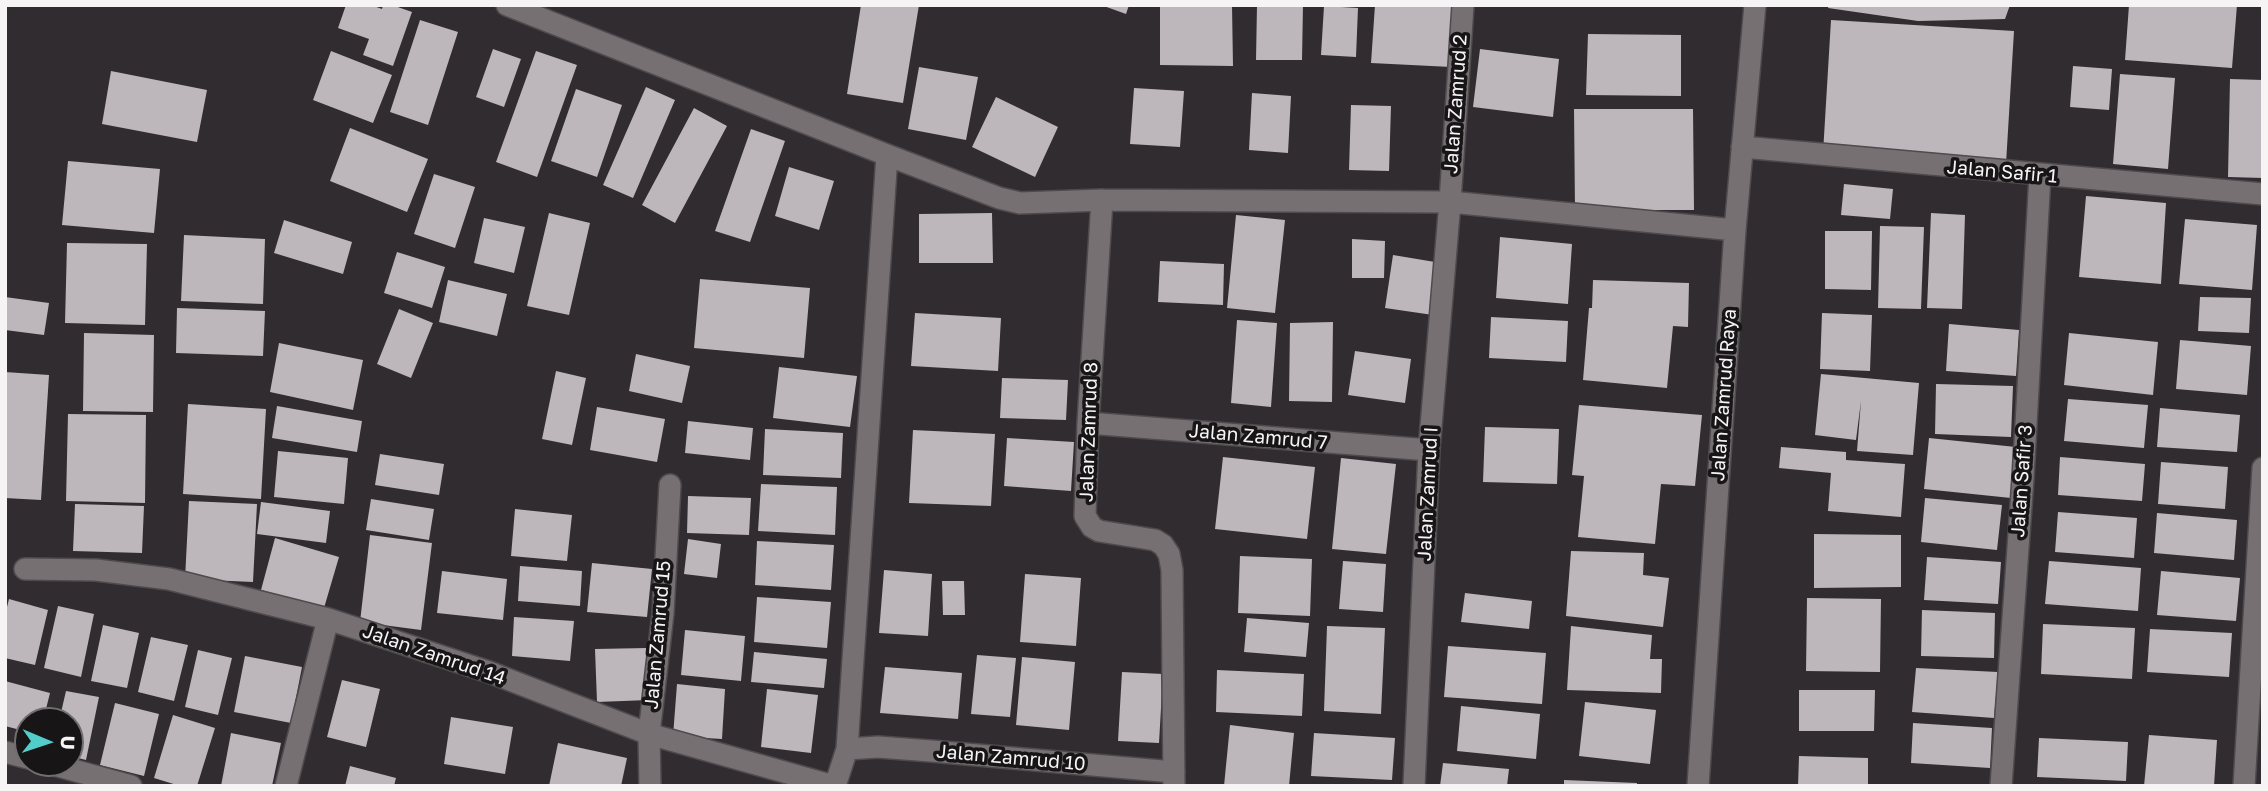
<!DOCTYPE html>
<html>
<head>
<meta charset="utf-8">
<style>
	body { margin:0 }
	#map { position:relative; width:2268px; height:791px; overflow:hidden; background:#312c2f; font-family:"Golos Text",sans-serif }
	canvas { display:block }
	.frame { position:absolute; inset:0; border:7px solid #f7f4f6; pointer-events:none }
	.north { position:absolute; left:14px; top:707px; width:70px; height:70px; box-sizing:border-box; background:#181517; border:2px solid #716e70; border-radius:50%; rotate:92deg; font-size:19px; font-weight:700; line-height:28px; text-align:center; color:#f7f4f6 }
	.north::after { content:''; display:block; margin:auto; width:24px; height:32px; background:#53cdca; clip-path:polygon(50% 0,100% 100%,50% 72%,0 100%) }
</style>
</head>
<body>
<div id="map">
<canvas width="2268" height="791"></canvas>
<div class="frame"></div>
<div class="north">U</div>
</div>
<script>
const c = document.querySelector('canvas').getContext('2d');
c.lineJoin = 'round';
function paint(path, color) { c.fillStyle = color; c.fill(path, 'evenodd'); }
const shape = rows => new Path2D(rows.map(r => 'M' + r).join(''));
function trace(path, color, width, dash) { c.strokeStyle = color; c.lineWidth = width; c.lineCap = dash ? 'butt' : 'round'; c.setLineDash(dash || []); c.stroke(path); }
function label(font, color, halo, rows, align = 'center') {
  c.font = font + ' "Golos Text",sans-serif'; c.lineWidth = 7; c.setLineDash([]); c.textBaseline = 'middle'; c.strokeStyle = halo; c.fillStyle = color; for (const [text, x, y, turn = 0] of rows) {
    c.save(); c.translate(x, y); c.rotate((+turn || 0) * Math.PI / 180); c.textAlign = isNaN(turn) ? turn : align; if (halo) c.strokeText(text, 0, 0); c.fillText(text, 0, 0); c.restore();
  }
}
paint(shape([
	[346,5,371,5,382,9,383,5,392,5,412,12,393,66,363,55,369,39,338,28],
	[861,5,919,5,903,103,847,94],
	[1101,5,1129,5,1126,14],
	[1160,5,1232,5,1233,66,1160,65],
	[1257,5,1303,5,1302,60,1256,60],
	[1375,5,1455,5,1451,67,1371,63],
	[1829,5,2010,5,2005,19,1918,21,1828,8],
	[2129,5,2237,5,2232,68,2125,60],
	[1324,6,1358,8,1356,57,1321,55],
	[420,20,458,32,428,125,390,112],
	[1831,20,2014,31,2006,164,1823,153],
	[1588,34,1681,35,1681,96,1586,95],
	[493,49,521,59,504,107,476,97],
	[1480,49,1559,59,1553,117,1473,107],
	[331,51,392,75,373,123,313,100],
	[536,51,577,65,537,177,496,162],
	[2073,66,2112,69,2109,110,2070,107],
	[919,67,978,77,966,140,908,129],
	[111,71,207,90,197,142,102,124],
	[2120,74,2175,78,2168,169,2113,164],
	[2230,79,2263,80,2263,178,2228,177],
	[646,87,675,100,633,198,603,185],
	[1134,88,1184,91,1180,147,1130,144],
	[576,89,622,105,597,177,551,161],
	[1252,93,1291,96,1288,153,1249,150],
	[996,97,1058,127,1035,177,972,147],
	[1351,105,1391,106,1389,171,1349,170],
	[694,108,727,126,675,223,642,205],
	[1574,109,1693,109,1694,210,1575,210],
	[350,128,428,159,407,212,330,181],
	[751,129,785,141,750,242,715,231],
	[68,161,160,169,154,233,62,225],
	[789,167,834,181,819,230,775,216],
	[434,174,475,187,455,248,414,234],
	[1844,184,1893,189,1890,219,1841,215],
	[2086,196,2166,203,2161,284,2079,277],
	[549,213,590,223,569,315,527,306],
	[992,213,993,263,919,263,919,214],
	[1931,213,1965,215,1962,309,1927,308],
	[1236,215,1285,220,1275,313,1227,308],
	[484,218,525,227,514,273,474,263],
	[2185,219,2257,225,2252,290,2179,284],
	[284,220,352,242,343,274,274,253],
	[1880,226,1924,227,1921,309,1878,308],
	[1825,231,1872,231,1871,290,1825,289],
	[184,235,265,239,263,304,181,301],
	[1500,237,1572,244,1568,304,1496,298],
	[1352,239,1385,241,1384,278,1352,278],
	[67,243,147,244,145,325,65,323],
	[397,252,445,267,432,308,384,293],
	[1393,255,1441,263,1433,315,1385,308],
	[1160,261,1224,264,1223,305,1158,302],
	[700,279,810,288,804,358,694,348],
	[448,280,507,294,497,336,439,322],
	[1593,280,1689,283,1688,327,1673,326,1667,388,1583,380,1589,308,1592,308],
	[5,297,49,303,44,335,5,330],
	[2200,297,2251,298,2249,333,2198,331],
	[177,308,265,311,263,356,176,353],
	[399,309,433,323,411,378,377,364],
	[915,313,1001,318,998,371,911,366],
	[1822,313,1872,315,1870,371,1820,369],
	[1491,317,1568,321,1566,362,1489,358],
	[1237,320,1277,323,1271,407,1231,403],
	[1333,322,1332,402,1289,401,1290,323],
	[1949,324,2019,330,2016,376,1946,371],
	[84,333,154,335,153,412,83,411],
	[2069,333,2158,342,2153,395,2064,385],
	[2180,340,2251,346,2247,395,2176,389],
	[279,343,363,360,353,410,270,392],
	[1355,351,1411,359,1405,403,1348,395],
	[636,354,690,366,682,403,629,391],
	[779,367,857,376,850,427,773,418],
	[556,371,586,378,572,445,542,439],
	[5,372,49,375,41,500,5,498],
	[1821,374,1919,383,1913,455,1857,451,1861,401,1856,440,1815,435],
	[1002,378,1068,380,1066,420,1000,418],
	[1936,384,2013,386,2011,437,1935,434],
	[2068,399,2148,405,2144,448,2064,441],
	[188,404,266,409,261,499,183,494],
	[1579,405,1702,415,1695,486,1661,484,1655,544,1578,537,1584,476,1572,475],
	[277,406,362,421,357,452,272,438],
	[597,407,665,419,657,462,590,450],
	[2160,408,2240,415,2237,452,2157,447],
	[68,414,146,415,145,503,66,501],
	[688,421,753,428,750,460,685,453],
	[1485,427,1559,429,1557,484,1483,482],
	[765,429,843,433,841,478,763,475],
	[913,430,995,434,991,506,909,503],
	[1007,438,1074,442,1071,491,1004,486],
	[1929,438,2016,447,2011,498,1924,489],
	[1781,447,1846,452,1846,460,1905,464,1901,517,1828,511,1831,473,1779,468],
	[278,451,348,458,344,504,274,497],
	[380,454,444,464,439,495,375,485],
	[1223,457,1315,467,1307,539,1215,529],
	[2060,457,2145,464,2142,501,2058,495],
	[1341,458,1396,464,1386,554,1332,549],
	[2161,462,2228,467,2225,509,2158,504],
	[761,484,837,487,835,535,758,531],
	[688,496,751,498,749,535,687,533],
	[1925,498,2002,505,1997,550,1921,542],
	[371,499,434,509,429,540,366,530],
	[189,501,257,504,253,582,185,579],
	[261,502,330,511,326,543,257,534],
	[75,504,144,506,142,553,73,551],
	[515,509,572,515,567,561,511,556],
	[2058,512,2137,518,2134,558,2055,552],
	[2157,513,2237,520,2234,560,2154,553],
	[1814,534,1901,535,1901,587,1814,588],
	[370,535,432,543,421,630,360,622],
	[275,538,339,557,324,608,261,590],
	[688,539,721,544,717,578,684,574],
	[757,541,834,545,831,590,755,585],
	[1571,551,1644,553,1643,575,1669,578,1663,627,1566,616],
	[1240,556,1312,559,1310,616,1238,613],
	[1927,557,2001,562,1998,604,1924,600],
	[1343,561,1386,564,1383,612,1339,609],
	[2049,561,2141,568,2138,611,2045,604],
	[592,563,652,569,647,617,587,612],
	[520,566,582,571,580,606,518,601],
	[884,570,932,574,928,636,879,633],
	[442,571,507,579,503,620,437,613],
	[2161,571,2240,578,2236,621,2157,615],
	[1025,574,1081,578,1076,646,1020,642],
	[942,581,964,581,965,615,943,615],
	[1465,593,1532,601,1529,629,1461,622],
	[757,597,831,602,827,648,754,642],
	[1807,598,1881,599,1880,672,1806,671],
	[9,599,48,610,35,665,5,658,5,615],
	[58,606,94,614,81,677,44,668],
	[1922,610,1995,613,1994,658,1921,656],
	[514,617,574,621,570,661,512,656],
	[1247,618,1309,623,1306,657,1244,652],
	[2043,624,2135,628,2132,679,2041,674],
	[103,625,139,633,127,688,91,681],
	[1327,626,1385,628,1381,714,1324,711],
	[1571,626,1652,635,1650,659,1662,659,1661,693,1567,690],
	[2150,629,2232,633,2229,677,2147,672],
	[685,630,745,636,741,681,681,675],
	[151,637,188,645,174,701,138,692],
	[1448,646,1546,653,1542,704,1444,697],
	[647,648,649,700,597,702,595,649],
	[198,650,232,658,218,715,185,707],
	[754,652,827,659,824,688,751,682],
	[977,655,1016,658,1010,717,971,714],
	[245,656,302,667,291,723,234,712],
	[1022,657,1075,662,1069,730,1016,725],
	[885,667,962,673,958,719,880,713],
	[1916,668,1998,672,1994,718,1912,712],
	[1217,670,1304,674,1302,716,1216,712],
	[1122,672,1163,674,1159,743,1118,741],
	[342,680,380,689,366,747,327,737],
	[5,681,50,693,43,721,28,721,28,732,5,726],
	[677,684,725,689,722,739,673,736],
	[767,689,818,695,811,753,761,747],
	[1799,690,1875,690,1874,731,1799,731],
	[66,691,99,697,86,760,70,756,70,721,59,721],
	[1585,702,1656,710,1650,764,1579,756],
	[115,703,159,714,144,776,100,765],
	[1461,706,1540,714,1536,759,1457,751],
	[173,715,215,728,197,786,180,786,154,778],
	[451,717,513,727,505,774,444,764],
	[1913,723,1992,728,1990,768,1911,763],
	[1230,725,1294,733,1289,786,1224,786],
	[231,733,281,743,272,786,221,786],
	[1314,733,1395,738,1392,780,1311,776],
	[2149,735,2217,740,2214,786,2144,786],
	[2039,738,2128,742,2126,781,2037,777],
	[558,743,627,758,621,786,549,786],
	[1799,756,1868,758,1868,786,1798,786],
	[1443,763,1509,769,1507,786,1440,786],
	[350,766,396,778,394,786,345,786],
	[1564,780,1637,783,1637,786,1564,786]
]), '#bdb6ba');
const minor = shape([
	[507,5,887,155,999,198,1020,203,1102,200,1450,202,1735,230],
	[1742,147,2263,194],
	[1102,200,1088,423,1085,516,1092,527,1099,531,1155,540,1163,545,1169,554,1172,570,1174,786],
	[1088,423,1429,450],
	[25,569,96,570,169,579,328,619,489,672,649,734,834,786],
	[847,749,878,747,931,751,1174,772],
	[5,752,28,758],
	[47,763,131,786],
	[286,786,328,619],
	[650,786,649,734,663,613,670,485],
	[835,786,847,749,887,155],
	[1414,786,1429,450,1450,202,1463,5],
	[1698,786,1735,230,1755,5],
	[2001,786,2023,478,2040,175],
	[2244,786,2263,468]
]);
trace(minor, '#4e4a4d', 24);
trace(minor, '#767073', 21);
label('19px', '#f7f4f6', '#181517', [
	["Jalan Zamrud 2",1456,104,-86],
	["Jalan Safir 1",2002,172,5],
	["Jalan Zamrud Raya",1724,395,-86],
	["Jalan Zamrud 8",1089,432,-88],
	["Jalan Zamrud 7",1258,437,5],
	["Jalan Safir 3",2022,481,-86],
	["Jalan Zamrud I",1428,494,-87],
	["Jalan Zamrud 15",658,635,-85],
	["Jalan Zamrud 14",434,655,19],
	["Jalan Zamrud 10",1011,758,5]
]);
</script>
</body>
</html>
